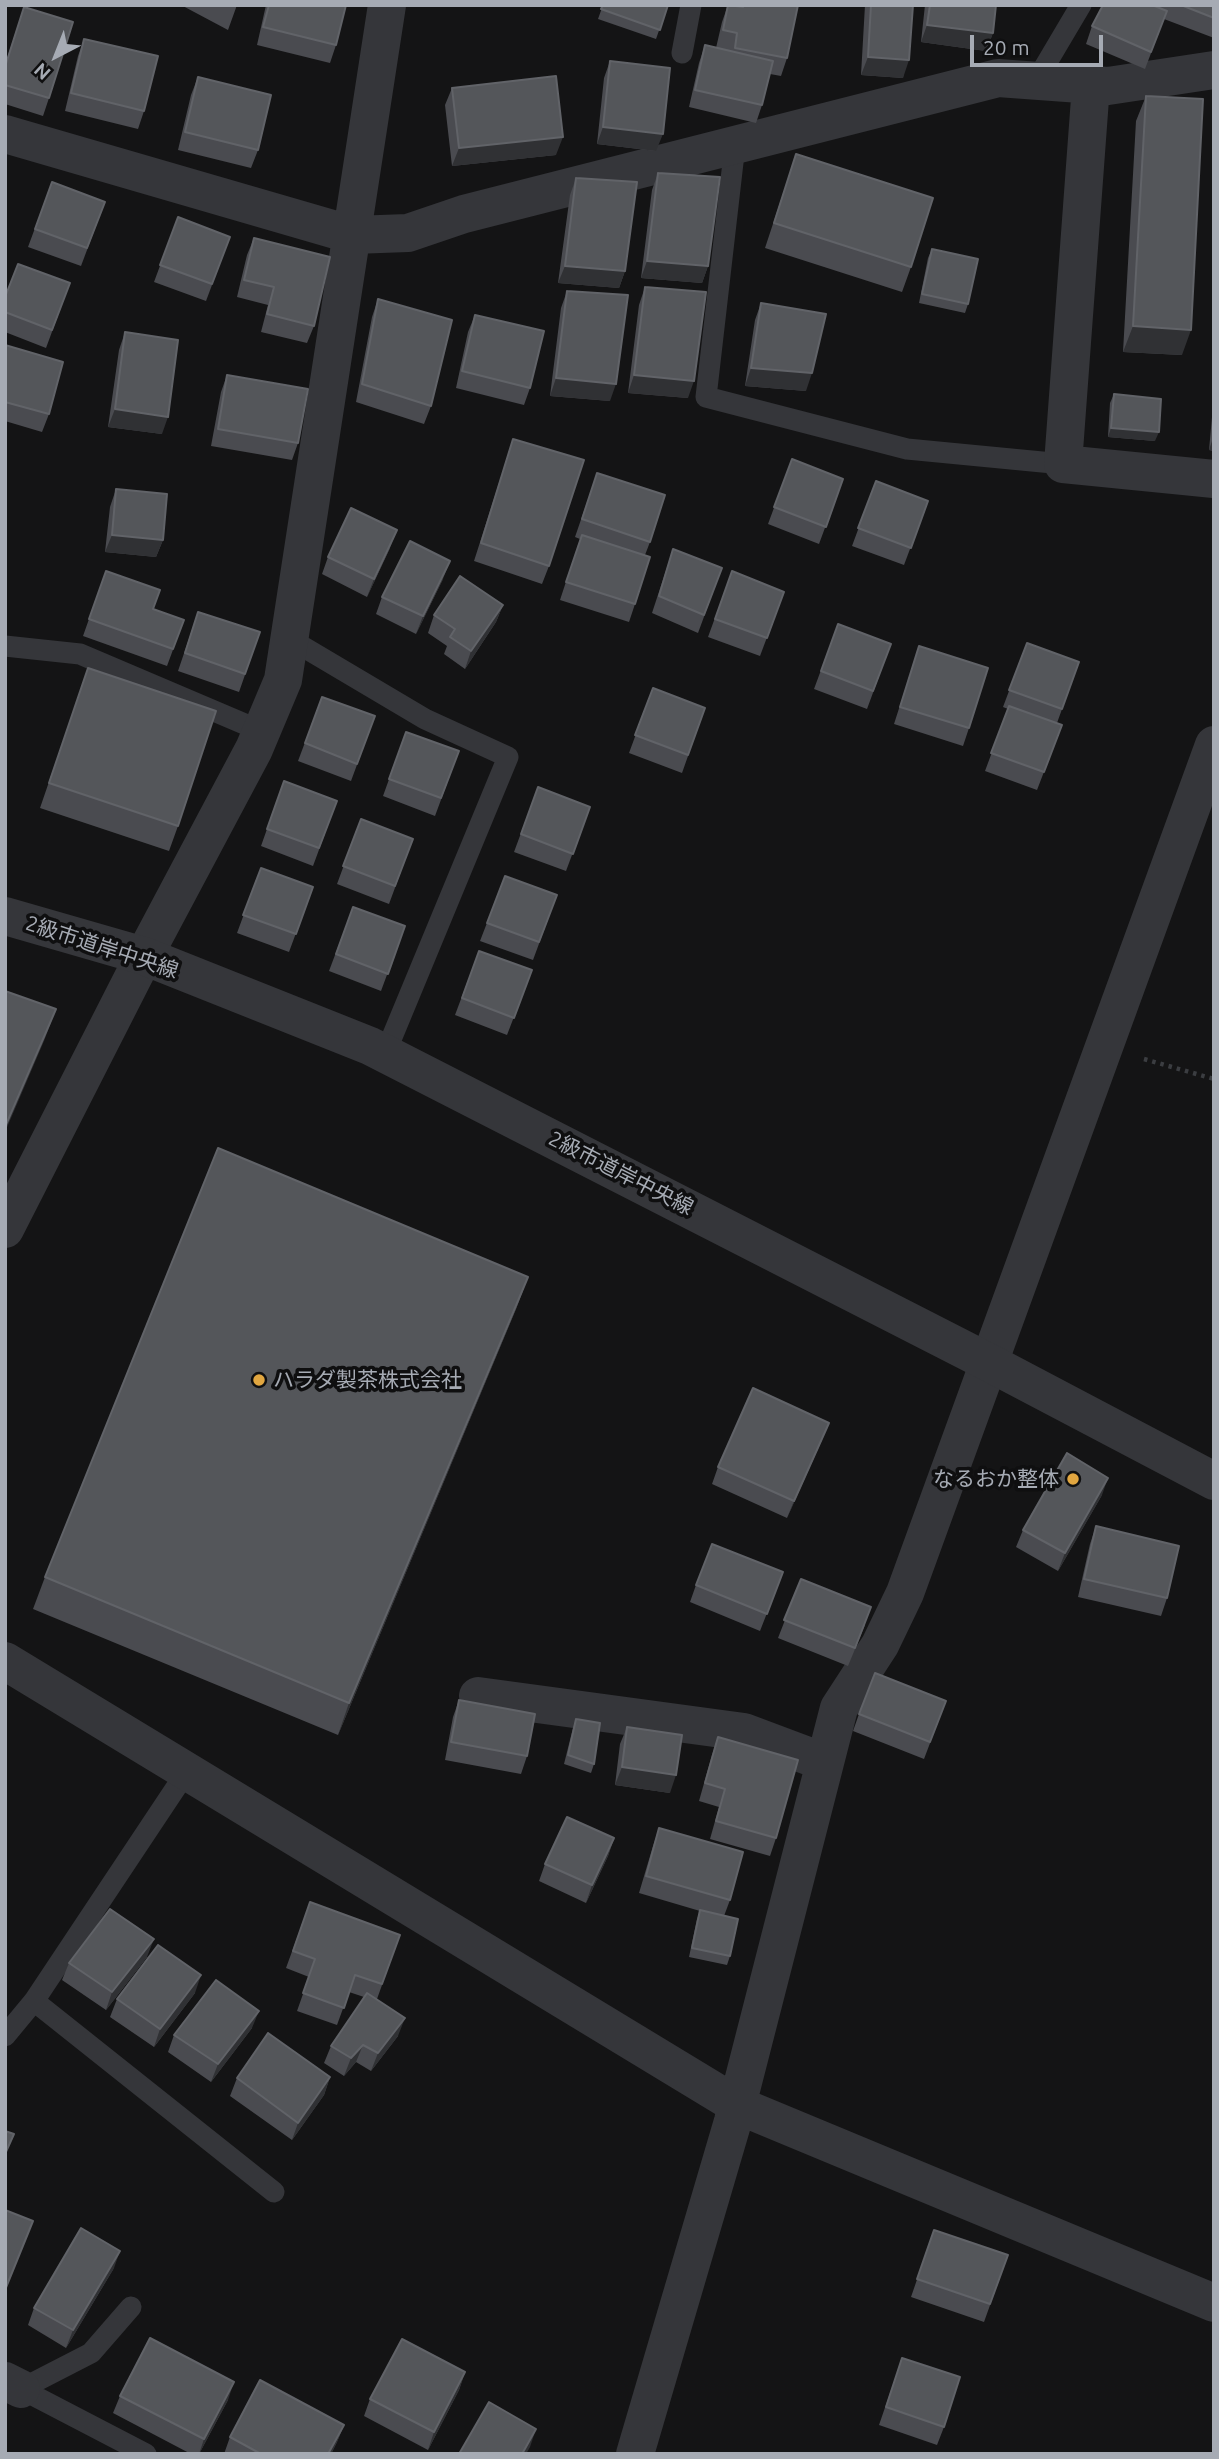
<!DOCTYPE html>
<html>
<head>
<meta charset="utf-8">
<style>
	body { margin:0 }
	#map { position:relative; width:1219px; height:2459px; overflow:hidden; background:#141415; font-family:Ubuntu,sans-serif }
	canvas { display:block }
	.frame { position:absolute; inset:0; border:7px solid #a6abb4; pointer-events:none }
	.north { position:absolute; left:21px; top:21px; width:70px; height:70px; -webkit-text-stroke:5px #0f0f10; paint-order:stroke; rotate:222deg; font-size:19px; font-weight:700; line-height:28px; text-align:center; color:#a6abb4 }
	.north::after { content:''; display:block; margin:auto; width:24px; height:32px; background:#a6abb4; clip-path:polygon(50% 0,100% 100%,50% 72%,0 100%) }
	.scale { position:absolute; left:970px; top:35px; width:133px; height:32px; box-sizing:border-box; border:4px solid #a6abb4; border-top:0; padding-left:9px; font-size:21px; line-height:24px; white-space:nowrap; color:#a6abb4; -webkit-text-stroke:5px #0f0f10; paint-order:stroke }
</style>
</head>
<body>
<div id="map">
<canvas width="1219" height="2459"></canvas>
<div class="frame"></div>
<div class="north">N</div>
<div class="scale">20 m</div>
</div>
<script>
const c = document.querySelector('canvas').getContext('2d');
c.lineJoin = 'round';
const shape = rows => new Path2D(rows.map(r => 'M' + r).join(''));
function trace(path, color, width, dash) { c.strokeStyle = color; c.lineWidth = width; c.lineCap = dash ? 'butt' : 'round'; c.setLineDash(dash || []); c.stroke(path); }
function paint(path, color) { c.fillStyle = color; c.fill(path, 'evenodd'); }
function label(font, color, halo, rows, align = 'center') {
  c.font = font + ' Ubuntu,"Noto Sans JP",sans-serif'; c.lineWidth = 7; c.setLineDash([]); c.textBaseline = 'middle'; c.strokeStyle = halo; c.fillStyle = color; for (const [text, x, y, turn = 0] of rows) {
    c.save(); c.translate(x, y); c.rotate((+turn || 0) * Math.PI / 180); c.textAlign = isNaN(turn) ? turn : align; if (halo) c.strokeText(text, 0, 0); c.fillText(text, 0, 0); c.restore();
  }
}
trace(shape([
	[1144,1059,1214,1079]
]), '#3b3d41', 4.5, [3.5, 5]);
trace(shape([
	[682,53,691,5],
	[1036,81,1081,5],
	[735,145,706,397,907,449,1063,464],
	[290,639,425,719,508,757,385,1054],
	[5,646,80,654,261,731],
	[34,2001,274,2192],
	[5,2036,34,2001,187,1771],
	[21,2389,146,2454],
	[21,2389,91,2353,131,2307]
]), '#35363a', 21);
trace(shape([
	[1091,85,1063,464,1214,479],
	[5,134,353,235,408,233,464,214,998,78,1108,86,1214,70],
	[5,1229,144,956,254,749,283,680,387,5],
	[5,1661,737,2105,1214,2303],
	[478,1696,744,1732,824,1762],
	[5,2381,21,2389],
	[635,2454,733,2121,839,1708,880,1645,905,1593,1214,745]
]), '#35363a', 38);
trace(shape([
	[5,916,144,956,370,1046,988,1362,1214,1481]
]), '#35363a', 38);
paint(shape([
	[181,5,237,5,228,30],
	[266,5,346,5,336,45,330,63,257,45],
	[603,5,668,5,656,39,598,19],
	[728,5,740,7,740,5,798,5,787,58,781,76,770,74,762,105,756,123,689,107,699,63,705,45,716,48,722,22],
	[865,5,913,5,903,78,861,75],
	[925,5,996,5,993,33,986,51,921,42],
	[1160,5,1214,5,1214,38,1164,19,1145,69,1086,44,1092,26,1159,8],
	[24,7,49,98,43,116,5,104,5,64],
	[84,39,144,111,138,129,65,111,78,56],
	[610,61,656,151,597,144,604,78],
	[198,77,258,150,251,168,178,150,191,95],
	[452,88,556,155,452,166,445,105],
	[1146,96,1182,355,1123,352,1136,121],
	[796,154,911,267,902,292,765,248],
	[658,173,708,266,702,283,641,278,652,190],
	[576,178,625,271,619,288,558,283,570,195],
	[52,182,105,202,81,266,28,247],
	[178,217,230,237,206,301,154,282],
	[254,238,314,326,307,343,261,332,268,305,237,297,247,255],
	[932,249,968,304,965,313,919,303,928,258],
	[70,283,46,348,5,332,5,297],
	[645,287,688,398,628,393,639,305],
	[567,291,610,401,550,396,561,308],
	[378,299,431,406,424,424,356,402,372,317],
	[761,303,806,391,745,386,755,320],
	[475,315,530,388,524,405,456,388,468,332],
	[125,332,162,434,108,427,119,350],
	[5,345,49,414,42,432,5,421],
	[227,375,298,443,292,460,211,446,221,392],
	[1114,394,1155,441,1108,437,1110,403],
	[1214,412,1214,451,1209,450,1212,417],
	[513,439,549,566,542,584,474,561],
	[792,459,843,479,819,544,768,524],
	[597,473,650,542,645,555,635,604,629,622,560,600,580,539,575,537],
	[876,481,928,501,904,565,852,546],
	[116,489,163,540,156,557,105,552,110,507],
	[390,548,367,597,322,574,328,557],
	[673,549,722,568,698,633,652,613],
	[106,571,154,609,184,620,167,666,83,636],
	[732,571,784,592,760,656,708,637],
	[443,579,416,634,376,614,382,597],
	[503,605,496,622,465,669,444,654,447,646,428,633,434,615],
	[198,612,260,632,239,692,178,671],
	[838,624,891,644,867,709,814,689],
	[1027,643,1079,662,1057,723,1062,725,1037,790,985,771,1008,709,1003,707],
	[919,646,969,728,963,746,894,724],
	[88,668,178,826,169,851,40,808],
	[653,688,705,708,682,773,629,753],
	[322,697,375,716,351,781,298,761],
	[406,732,459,751,435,816,383,796],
	[284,781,337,801,313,866,261,846],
	[538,787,590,807,566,871,514,852],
	[361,819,413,839,389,904,337,884],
	[261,868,313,887,289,952,237,933],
	[505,876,557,895,533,960,480,941],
	[353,907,405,926,381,991,329,971],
	[479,951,532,970,507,1035,455,1015],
	[528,1277,516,1309,338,1735,33,1609,45,1577],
	[822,1440,787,1518,712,1484,718,1467],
	[1102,1495,1058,1571,1016,1547,1023,1530],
	[1096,1526,1167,1598,1161,1616,1078,1597,1090,1544],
	[783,1572,760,1631,690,1602,696,1585],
	[801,1579,865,1625,848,1666,778,1638],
	[459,1700,527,1756,521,1774,445,1760,453,1717],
	[946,1701,924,1759,853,1731,859,1714],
	[576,1719,594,1764,591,1773,564,1764,573,1728],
	[627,1727,670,1793,615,1785,620,1744],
	[718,1737,776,1838,770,1856,710,1839,719,1807,699,1801,712,1755],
	[659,1828,730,1900,724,1916,730,1956,727,1965,689,1957,697,1919,700,1911,639,1893,653,1846],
	[614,1838,608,1856,586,1903,539,1881,545,1864],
	[310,1902,400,1935,377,1999,398,2036,371,2071,356,2062,344,2076,324,2063,331,2046,364,1997,349,1992,337,2025,297,2011,309,1977,286,1968],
	[147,1957,106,2010,62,1980,69,1963],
	[195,1993,154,2047,110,2017,117,1999],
	[252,2028,211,2082,168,2052,174,2035],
	[330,2077,324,2095,292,2140,230,2096,237,2078],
	[934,2230,1008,2255,984,2322,911,2297],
	[114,2268,66,2348,28,2325,34,2308],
	[902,2358,944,2427,937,2445,879,2425],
	[465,2372,459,2390,428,2450,364,2416,370,2399],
	[120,2396,228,2400,199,2454,191,2454,113,2413],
	[344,2425,337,2442,331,2454,224,2454,230,2437]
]), '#4a4b50');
paint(shape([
	[927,25,993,33,986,51,921,42],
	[868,57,909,60,903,78,861,75],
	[603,127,663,134,656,151,597,144],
	[563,137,556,155,452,166,459,148],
	[647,261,708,266,702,283,641,278],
	[565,266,625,271,619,288,558,283],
	[1133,326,1191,330,1182,355,1123,352],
	[751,368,812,373,806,391,745,386],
	[634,375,694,381,688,398,628,393],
	[556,378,616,384,610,401,550,396],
	[115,409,168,417,162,434,108,427],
	[1111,428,1159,432,1155,441,1108,437],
	[1212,441,1214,441,1214,451,1209,450],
	[397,530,390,548,367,597,374,579],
	[112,535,163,540,156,557,105,552],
	[450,561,443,579,416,634,423,616],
	[503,605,496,622,465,669,471,651],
	[56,1009,44,1041,5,1132,5,1127],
	[528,1277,516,1309,338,1735,349,1703],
	[829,1423,822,1440,787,1518,794,1501],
	[1108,1478,1102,1495,1058,1571,1065,1553],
	[622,1767,676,1775,670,1793,615,1785],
	[614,1838,608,1856,586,1903,592,1885],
	[154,1939,147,1957,106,2010,112,1992],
	[201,1975,195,1993,154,2047,160,2029],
	[259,2011,252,2028,211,2082,218,2064],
	[405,2018,398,2036,371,2071,378,2053],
	[363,2045,356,2062,344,2076,351,2058],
	[330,2077,324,2095,292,2140,298,2123],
	[120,2251,114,2268,66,2348,73,2330],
	[465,2372,459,2390,428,2450,434,2432],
	[234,2382,228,2400,199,2454,204,2439],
	[344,2425,337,2442,331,2454,328,2454],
	[536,2429,530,2447,526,2454,522,2454]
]), '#303134');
const building = shape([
	[269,5,346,5,336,45,263,27,269,5],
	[603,5,668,5,660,30,601,9,603,5],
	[728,5,743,7,743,5,798,5,787,58,735,48,737,33,723,30,728,5],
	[871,5,913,5,909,60,868,57,871,5],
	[930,5,996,5,993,33,927,25,930,5],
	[1103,5,1152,5,1167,11,1151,52,1092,26,1103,5],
	[1181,5,1214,5,1214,18,1181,5],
	[24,7,73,22,49,98,5,85,5,67,24,7],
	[84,39,158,56,144,111,71,93,84,39],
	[705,45,773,61,762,105,695,90,705,45],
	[610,61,670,68,663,134,603,127,610,61],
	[556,76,563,137,459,148,452,88,556,76],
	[198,77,271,95,258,150,185,132,198,77],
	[1146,96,1203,99,1191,330,1133,326,1146,96],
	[796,154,933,198,911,267,774,223,796,154],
	[658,173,720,177,708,266,647,261,658,173],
	[576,178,637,182,625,271,565,266,576,178],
	[52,182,105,202,87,248,35,229,52,182],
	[178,217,230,237,212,284,160,265,178,217],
	[254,238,330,257,314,326,267,314,274,287,244,280,254,238],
	[932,249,978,259,968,304,922,294,932,249],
	[18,264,70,283,52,330,5,312,5,297,18,264],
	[645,287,706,292,694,381,634,375,645,287],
	[567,291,628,295,616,384,556,378,567,291],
	[378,299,452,320,431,406,362,384,378,299],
	[761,303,826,314,812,373,751,368,761,303],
	[475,315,544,331,530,388,462,371,475,315],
	[125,332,178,340,168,417,115,409,125,332],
	[5,345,63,362,49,414,5,402,5,345],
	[227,375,308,389,298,443,218,429,227,375],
	[1114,394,1161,399,1159,432,1111,428,1114,394],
	[513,439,584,460,549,566,481,543,513,439],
	[792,459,843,479,826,527,774,507,792,459],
	[597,473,665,495,650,542,582,519,597,473],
	[876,481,928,501,911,548,858,528,876,481],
	[116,489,167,494,163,540,112,535,116,489],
	[351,508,397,530,374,579,328,557,351,508],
	[582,535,650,557,635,604,566,582,582,535],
	[410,541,450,561,423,616,382,597,410,541],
	[673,549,722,568,704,615,659,596,673,549],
	[106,571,160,590,153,609,184,620,173,649,89,619,106,571],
	[732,571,784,592,767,638,715,619,732,571],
	[460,576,503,605,471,651,450,637,455,629,434,615,460,576],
	[198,612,260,632,245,674,185,653,198,612],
	[838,624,891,644,873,691,821,671,838,624],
	[1027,643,1079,662,1062,709,1009,690,1027,643],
	[919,646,988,668,969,728,900,707,919,646],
	[88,668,216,711,178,826,49,783,88,668],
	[653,688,705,708,688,755,635,735,653,688],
	[322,697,375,716,357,764,305,743,322,697],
	[1009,706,1062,725,1044,772,991,753,1009,706],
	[406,732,459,751,441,798,389,779,406,732],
	[284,781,337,801,319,848,267,829,284,781],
	[538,787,590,807,573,854,521,834,538,787],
	[361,819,413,839,395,886,343,866,361,819],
	[261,868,313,887,296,934,243,915,261,868],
	[505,876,557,895,539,942,487,923,505,876],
	[353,907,405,926,388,974,336,954,353,907],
	[479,951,532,970,514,1018,462,998,479,951],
	[5,991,56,1009,5,1127,5,991],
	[218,1148,528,1277,349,1703,45,1577,218,1148],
	[753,1388,829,1423,794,1501,718,1467,753,1388],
	[1067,1453,1108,1478,1065,1553,1023,1530,1067,1453],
	[1096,1526,1179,1546,1167,1598,1084,1579,1096,1526],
	[712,1544,783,1572,767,1614,696,1585,712,1544],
	[801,1579,871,1607,855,1648,784,1620,801,1579],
	[875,1673,946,1701,930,1742,859,1714,875,1673],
	[459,1700,535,1714,527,1756,451,1742,459,1700],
	[576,1719,600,1723,594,1764,568,1755,576,1719],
	[627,1727,682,1735,676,1775,622,1767,627,1727],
	[718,1737,798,1760,776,1838,716,1821,725,1789,705,1783,718,1737],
	[567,1817,614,1838,592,1885,545,1864,567,1817],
	[659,1828,743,1852,730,1900,646,1876,659,1828],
	[310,1902,400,1935,382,1984,355,1975,344,2008,303,1993,315,1959,293,1951,310,1902],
	[110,1909,154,1939,112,1992,69,1963,110,1909],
	[700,1910,738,1919,730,1956,692,1948,700,1910],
	[158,1945,201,1975,160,2029,117,1999,158,1945],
	[216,1980,259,2011,218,2064,174,2035,216,1980],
	[367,1993,405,2018,378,2053,363,2045,351,2058,331,2046,367,1993],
	[268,2033,330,2077,298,2123,237,2078,268,2033],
	[5,2131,14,2134,5,2154,5,2131],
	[5,2210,33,2221,5,2290,5,2210],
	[81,2228,120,2251,73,2330,34,2308,81,2228],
	[934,2230,1008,2255,990,2304,917,2279,934,2230],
	[150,2338,234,2382,204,2439,120,2396,150,2338],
	[402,2339,465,2372,434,2432,370,2399,402,2339],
	[902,2358,960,2377,944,2427,886,2407,902,2358],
	[260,2380,344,2425,328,2454,261,2454,230,2437,260,2380],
	[489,2402,536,2429,522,2454,459,2454,489,2402]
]);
paint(building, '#54565a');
trace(building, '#616368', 2);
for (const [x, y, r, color] of [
	[259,1380,7,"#e1a640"],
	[1073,1479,7,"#e1a640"]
]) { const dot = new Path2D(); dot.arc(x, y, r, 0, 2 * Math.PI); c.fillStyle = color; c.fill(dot); trace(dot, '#0f0f10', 2.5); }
label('21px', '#a6abb4', '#0f0f10', [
	["2級市道岸中央線",102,947,18],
	["2級市道岸中央線",621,1173,27]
]);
label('21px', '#a6abb4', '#0f0f10', [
	["ハラダ製茶株式会社",273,1380],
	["なるおか整体",1059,1479,"right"]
], 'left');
</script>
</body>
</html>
